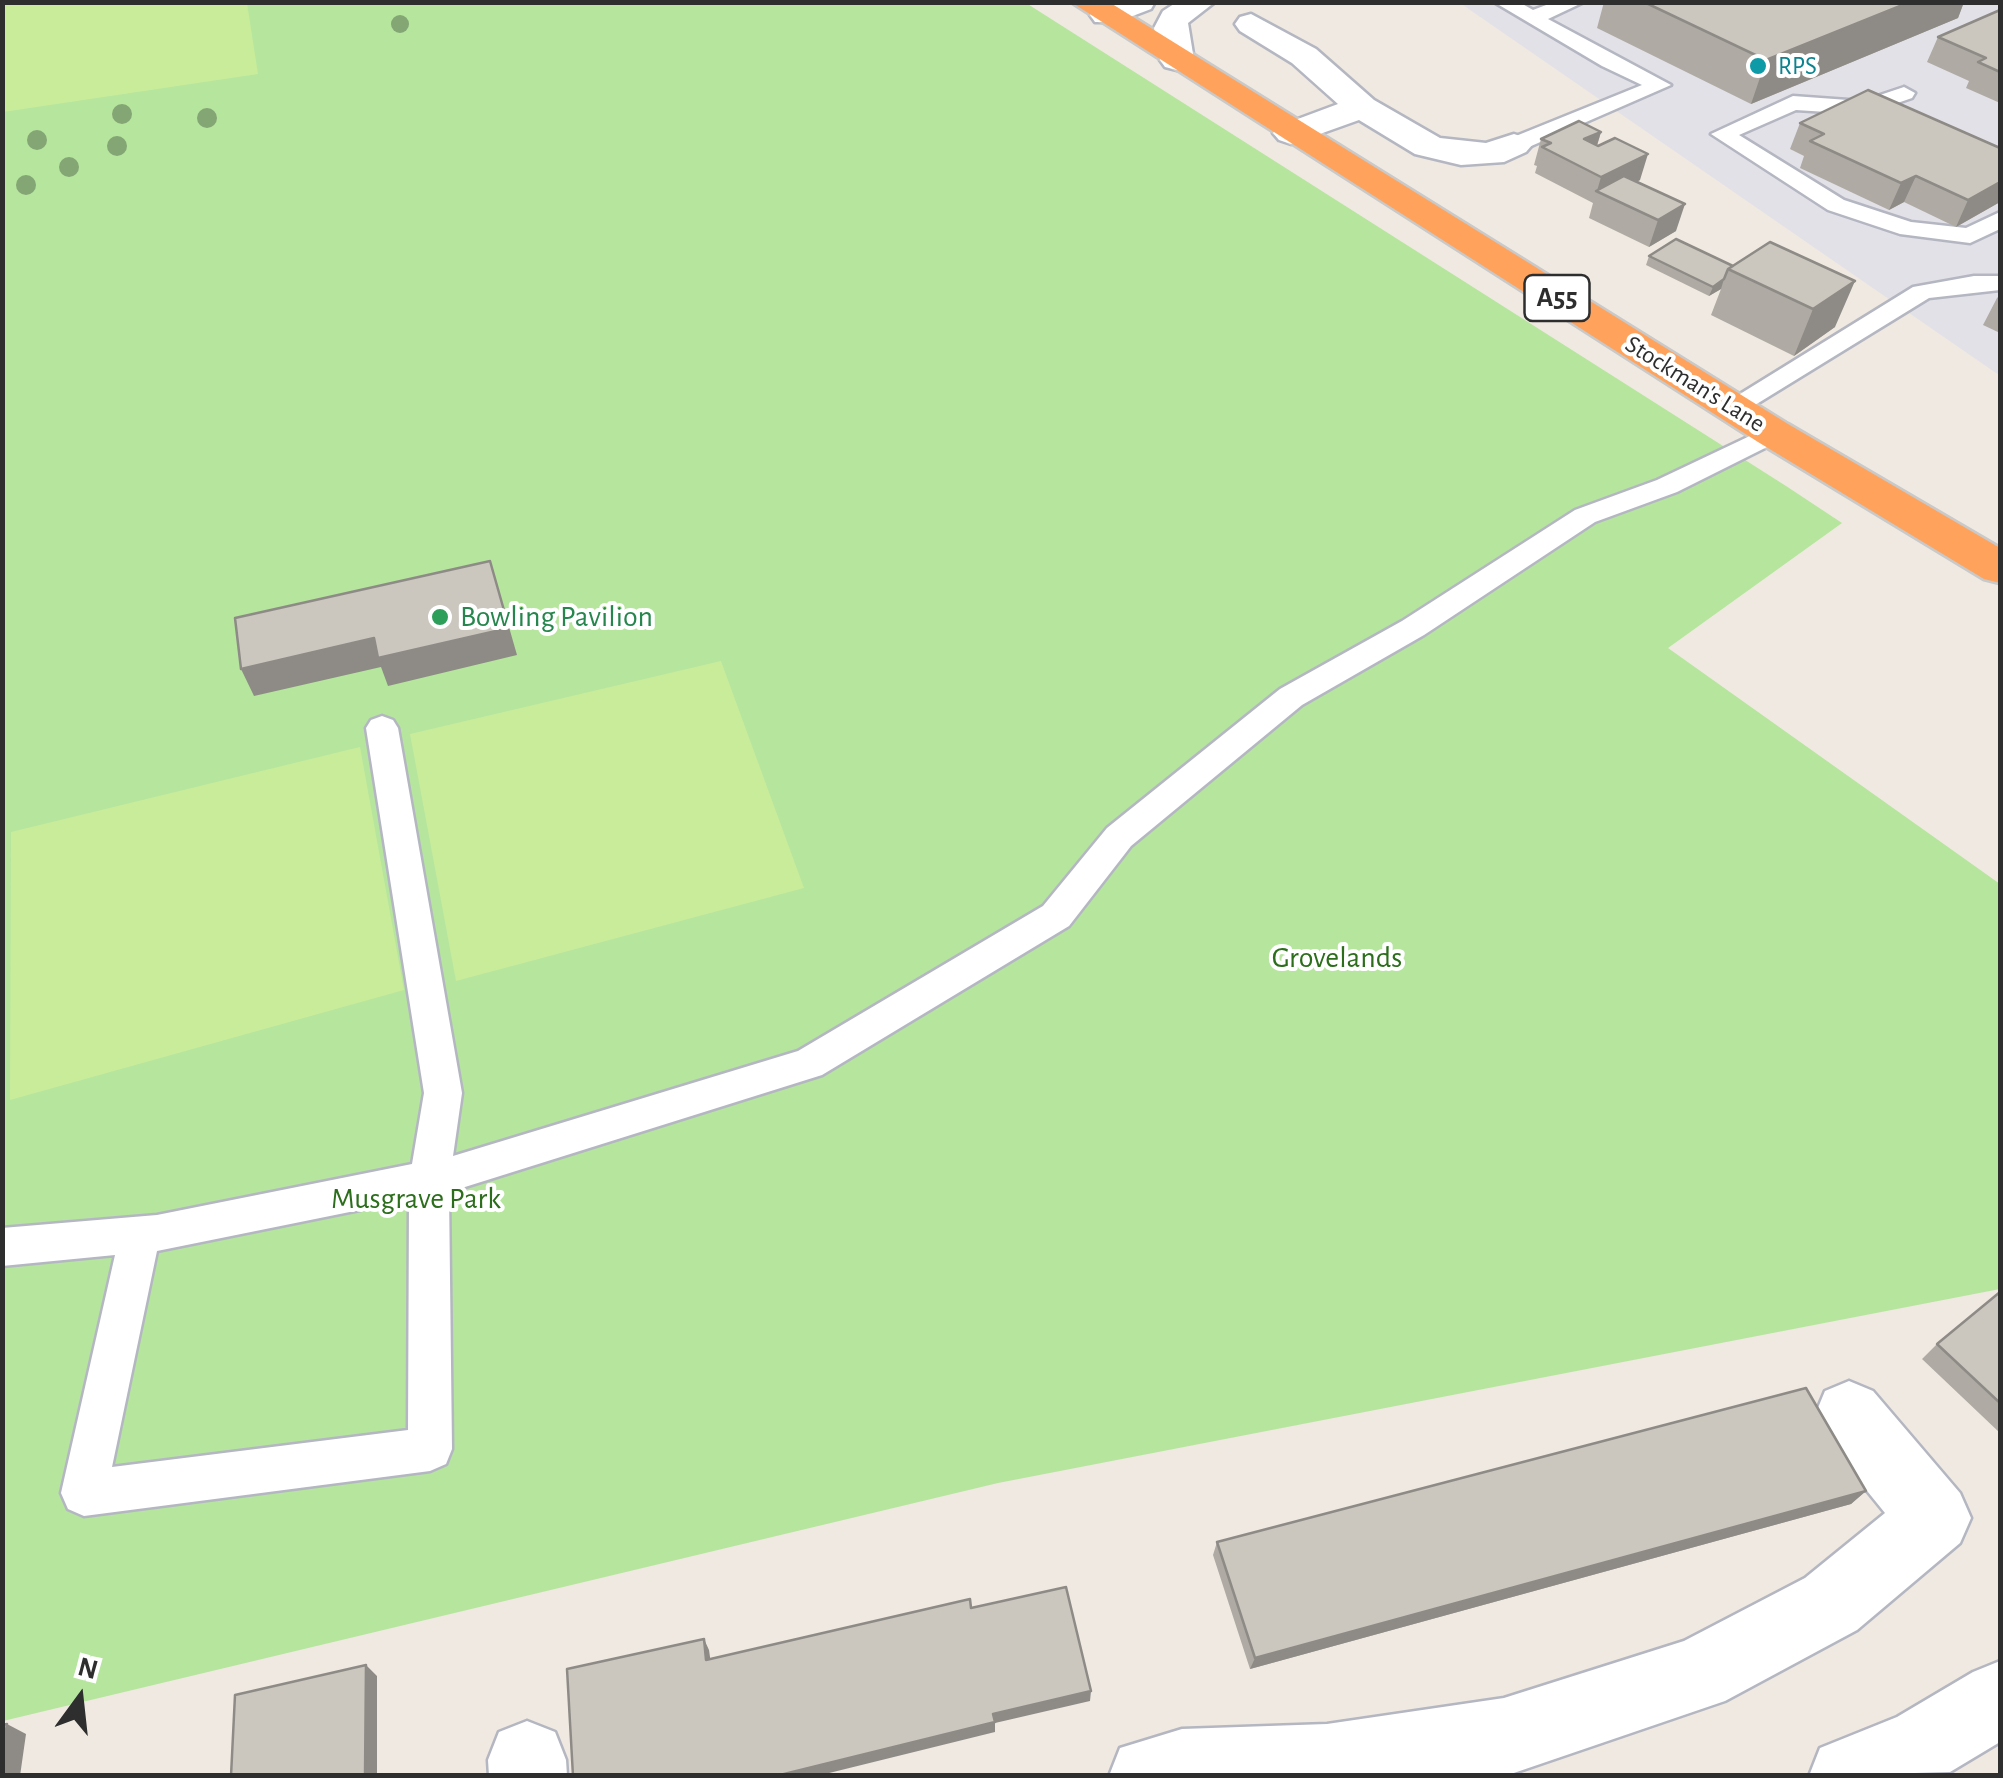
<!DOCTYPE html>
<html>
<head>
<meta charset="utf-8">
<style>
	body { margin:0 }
	#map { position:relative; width:2003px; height:1778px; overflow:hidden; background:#efe9e1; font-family:"Alegreya Sans",sans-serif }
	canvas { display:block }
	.frame { position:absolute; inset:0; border:5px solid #2e2e2e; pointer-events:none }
	.north { position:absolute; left:30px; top:1648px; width:100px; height:100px; -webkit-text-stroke:8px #fff; paint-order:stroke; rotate:15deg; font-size:28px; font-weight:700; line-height:40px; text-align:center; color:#2e2e2e }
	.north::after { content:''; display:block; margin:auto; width:35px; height:45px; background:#2e2e2e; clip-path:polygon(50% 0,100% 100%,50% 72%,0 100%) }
</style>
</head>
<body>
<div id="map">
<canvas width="2003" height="1778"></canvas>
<div class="frame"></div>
<div class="north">N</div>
</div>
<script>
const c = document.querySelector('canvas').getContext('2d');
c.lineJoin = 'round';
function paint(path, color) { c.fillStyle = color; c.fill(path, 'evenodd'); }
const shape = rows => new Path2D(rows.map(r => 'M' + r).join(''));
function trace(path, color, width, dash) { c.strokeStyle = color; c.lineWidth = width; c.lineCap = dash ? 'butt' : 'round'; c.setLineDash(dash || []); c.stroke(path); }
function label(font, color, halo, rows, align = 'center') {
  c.font = font + ' "Alegreya Sans",sans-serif'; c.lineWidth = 8; c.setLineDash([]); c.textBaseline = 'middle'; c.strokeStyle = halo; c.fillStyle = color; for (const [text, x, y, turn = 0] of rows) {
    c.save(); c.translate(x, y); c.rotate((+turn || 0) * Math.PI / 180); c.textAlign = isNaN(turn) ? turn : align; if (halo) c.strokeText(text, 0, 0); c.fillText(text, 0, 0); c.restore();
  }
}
paint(shape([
	[1460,3,2000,3,2000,375,1996,373]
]), '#e3e1e8');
paint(shape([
	[2,3,1026,3,1786,486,1842,523,1668,648,2000,884,2000,1289,998,1483,3,1721]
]), '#b6e59e');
paint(shape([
	[3,2,247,3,258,74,3,112],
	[721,661,804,888,456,981,410,734],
	[360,747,404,990,10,1100,11,832]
]), '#c9ec9a');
const lane = shape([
	[1494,2,1519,2,1533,10,1554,2,1584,2,1548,19,1671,85,1522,150,1506,150,1503,145,1506,140,1642,85,1602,66,1494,2],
	[1904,87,1915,93,1912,98,1880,109,1892,120,1889,125,1873,125,1858,114,1796,110,1739,135,1844,200,1911,222,1966,228,2000,212,2000,229,1970,243,1900,234,1828,210,1711,134,1793,96,1862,101,1904,87],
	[1974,276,2000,276,2000,290,1929,298,1742,413,1722,413,1719,407,1913,287,1974,276],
	[1773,425,1783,427,1787,433,1783,439,1677,492,1595,522,1424,635,1302,705,1131,846,1069,926,822,1075,449,1192,452,1449,446,1464,430,1471,84,1516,68,1509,61,1493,115,1255,2,1266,2,1228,157,1215,412,1164,424,1093,366,728,371,720,382,716,393,720,398,728,462,1093,453,1156,798,1051,1043,906,1107,828,1280,689,1402,621,1575,510,1657,480,1773,425],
	[409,1200,408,1430,112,1467,157,1251,409,1200]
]);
const street = shape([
	[1251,14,1316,49,1374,100,1440,138,1486,143,1514,134,1526,138,1532,145,1526,152,1504,162,1461,165,1415,154,1359,120,1303,140,1291,144,1279,140,1273,133,1279,126,1338,104,1292,63,1240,31,1235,24,1240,17,1251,14],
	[1849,1381,1873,1391,1960,1493,1971,1518,1960,1543,1857,1630,1725,1701,1505,1776,1109,1776,1120,1748,1182,1729,1327,1724,1504,1698,1684,1641,1805,1578,1885,1513,1825,1439,1815,1415,1825,1391,1849,1381],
	[2000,1661,2000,1742,1950,1772,1809,1776,1820,1748,1897,1717,1973,1672,2000,1661],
	[527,1721,555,1732,566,1760,567,1776,489,1776,488,1760,499,1732,527,1721]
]);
const secondary = shape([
	[1110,2,1155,2,1151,9,1117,22,1095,22,1090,15,1095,8,1110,2],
	[1177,2,1215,2,1188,23,1194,60,1189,67,1177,70,1165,67,1160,60,1154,28,1163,11,1177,2]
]);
const highway = shape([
	[1071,2,1109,2,1788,424,2000,548,2000,583,1984,579,1758,442,1071,2]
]);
trace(lane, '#b4b7c1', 5);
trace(street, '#b4b7c1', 5);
trace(secondary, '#b4b7c1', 5);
trace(highway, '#c9c9c9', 5);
paint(lane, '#fff');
paint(street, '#fff');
paint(secondary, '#fff');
paint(highway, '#ffa35c');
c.fillStyle = '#84a574';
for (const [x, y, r] of [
	[400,24,9],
	[122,114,10],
	[207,118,10],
	[37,140,10],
	[117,146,10],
	[69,167,10],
	[26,185,10]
]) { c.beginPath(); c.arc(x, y, r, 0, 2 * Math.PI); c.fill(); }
paint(shape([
	[1604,2,1964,2,1958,18,1751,104,1597,28],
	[2000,10,2000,103,1966,88,1969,81,1927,62,1938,37],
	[1800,123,2000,148,2000,202,1956,227,1904,202,1889,210,1800,168,1804,156,1790,149],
	[1601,132,1597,146,1640,180,1637,182,1676,231,1649,247,1589,218,1593,203,1535,173,1537,166,1534,165,1541,139],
	[1770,242,1835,327,1794,356,1711,315,1721,289,1709,296,1646,265,1649,256,1733,266],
	[2000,295,2000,333,1983,325,1997,298],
	[2000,1292,2000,1433,1922,1359,1937,1344],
	[1866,1491,1851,1504,1250,1669,1213,1555,1217,1542]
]), '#afaba4');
paint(shape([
	[1910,2,1964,2,1958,18,1751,104,1766,60],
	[1601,132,1593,158,1577,166,1584,139],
	[1648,154,1640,180,1608,196,1597,191,1601,177],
	[1916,176,1904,202,1889,210,1901,183],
	[2000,182,2000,202,1956,227,1968,200],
	[1685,204,1676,231,1649,247,1658,220],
	[1724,279,1721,289,1709,296,1713,287],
	[1855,281,1835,327,1794,356,1813,309],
	[490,561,517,655,388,686,381,667,254,696,241,669],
	[1866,1491,1851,1504,1250,1669,1255,1658],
	[704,1639,709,1650,712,1671,706,1660],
	[366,1665,377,1676,377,1776,365,1776],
	[1091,1691,1090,1701,995,1723,995,1732,817,1776,776,1776,993,1714],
	[7,1724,26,1734,20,1776,2,1776,2,1755]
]), '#8e8b86');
const building = shape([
	[1644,2,1910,2,1766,60,1644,2],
	[2000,10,2000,72,1978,62,1986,58,1938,37,2000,10],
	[1868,90,2000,148,2000,182,1968,200,1916,176,1901,183,1810,141,1824,134,1800,123,1868,90],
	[1579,121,1601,132,1584,139,1598,146,1615,138,1648,154,1601,177,1542,147,1551,143,1541,139,1579,121],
	[1624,176,1685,204,1658,220,1596,191,1624,176],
	[1676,239,1733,266,1728,269,1724,279,1713,287,1649,256,1676,239],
	[1770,242,1855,281,1813,309,1728,269,1770,242],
	[490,561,509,628,378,658,374,638,241,669,235,618,490,561],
	[2000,1292,2000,1403,1937,1344,2000,1292],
	[1806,1388,1866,1491,1255,1658,1217,1542,1806,1388],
	[1066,1587,1091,1691,993,1714,995,1722,776,1776,573,1776,567,1669,704,1639,706,1660,970,1599,971,1608,1066,1587],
	[366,1665,365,1776,231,1776,235,1695,366,1665],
	[7,1724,2,1755,2,1725,7,1724]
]);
paint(building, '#cbc7bf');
trace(building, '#8e8b86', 2.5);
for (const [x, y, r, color] of [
	[1758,66,10,"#0f9aa8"],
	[440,617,10,"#2e9e5b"]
]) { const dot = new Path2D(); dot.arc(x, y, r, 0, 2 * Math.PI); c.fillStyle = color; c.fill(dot); trace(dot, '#fff', 4); }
label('25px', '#0d838f', '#fff', [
	["RPS",1778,66]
], 'left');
label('25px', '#2e2e2e', '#fff', [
	["Stockman's Lane",1695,384,32]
]);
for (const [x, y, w] of [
	[1557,298,65]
]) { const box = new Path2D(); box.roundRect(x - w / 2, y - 23, w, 46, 8); c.fillStyle = '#fff'; c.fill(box); trace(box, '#2e2e2e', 2.5); }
label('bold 28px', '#2e2e2e', null, [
	["A55",1557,298]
]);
label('30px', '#27864d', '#fff', [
	["Bowling Pavilion",460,617]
], 'left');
label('30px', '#2c6e1b', '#fff', [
	["Grovelands",1337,958],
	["Musgrave Park",416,1199]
]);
</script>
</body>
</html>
